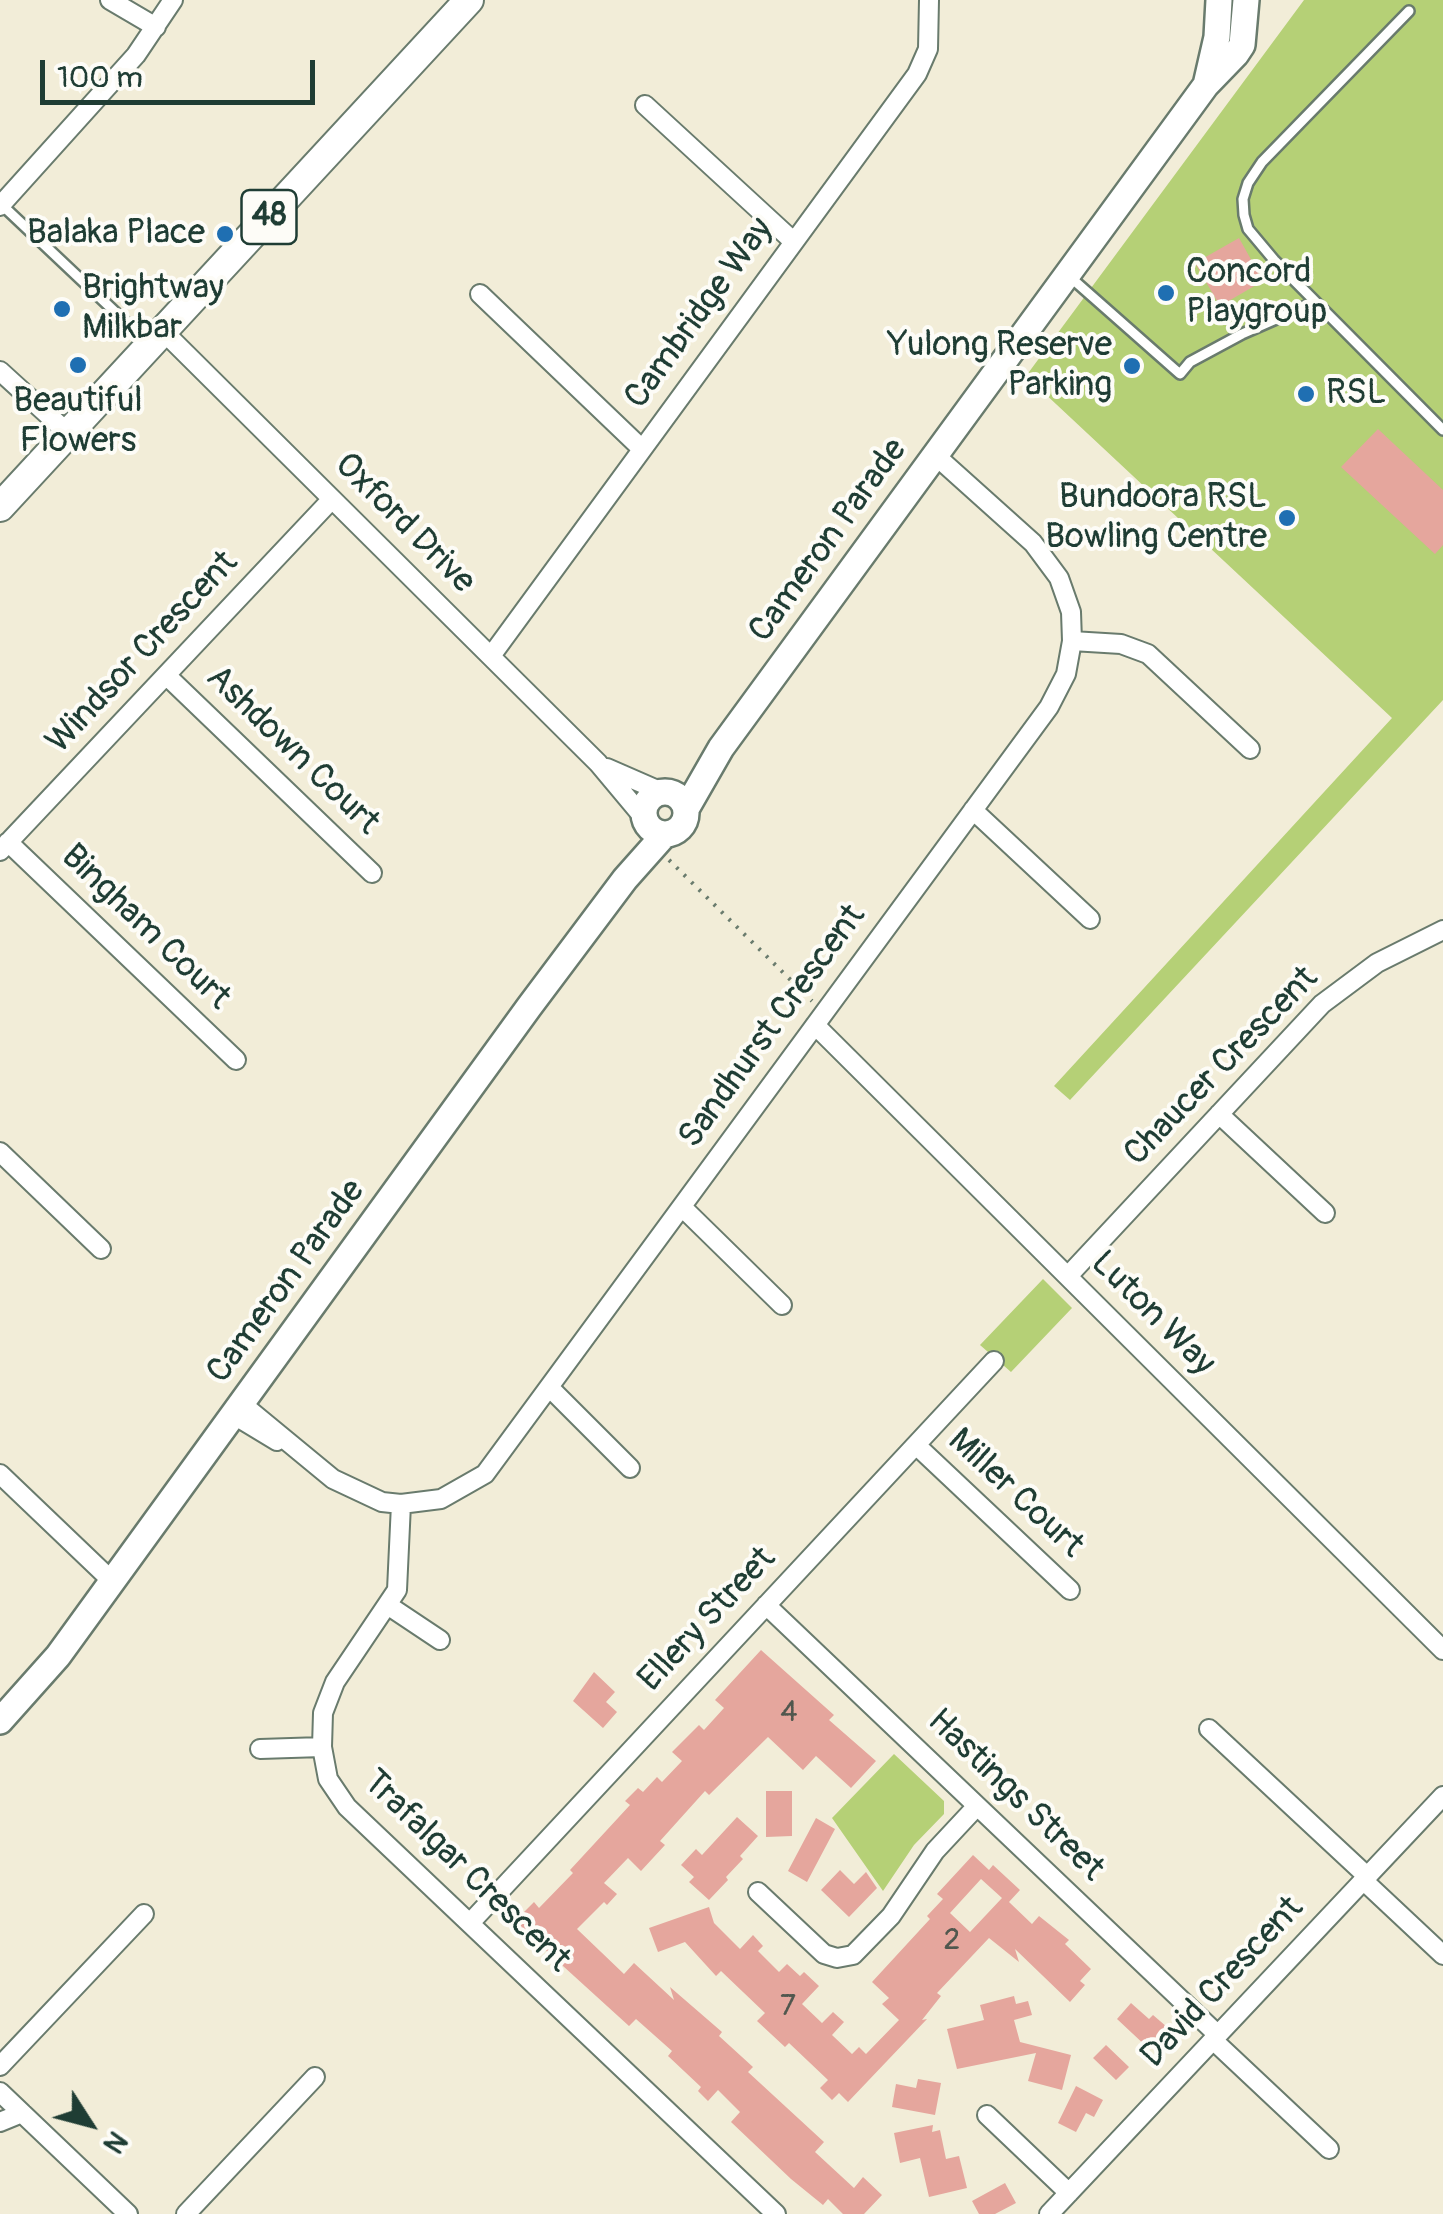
<!DOCTYPE html>
<html>
<head>
<meta charset="utf-8">
<style>
	body { margin:0 }
	#map { position:relative; width:1443px; height:2214px; overflow:hidden; background:#f2edd8; font-family:Pangolin,sans-serif }
	canvas { display:block }
	.north { position:absolute; left:40px; top:2074px; width:100px; height:100px; -webkit-text-stroke:8px #fdfcf7; paint-order:stroke; rotate:126deg; font-size:28px; font-weight:700; line-height:40px; text-align:center; color:#1f3d34 }
	.north::after { content:''; display:block; margin:auto; width:35px; height:45px; background:#1f3d34; clip-path:polygon(50% 0,100% 100%,50% 72%,0 100%) }
	.scale { position:absolute; left:40px; top:60px; width:275px; height:45px; box-sizing:border-box; border:5px solid #1f3d34; border-top:0; padding-left:12px; font-size:30px; line-height:35px; white-space:nowrap; color:#1f3d34; -webkit-text-stroke:8px #fdfcf7; paint-order:stroke }
</style>
</head>
<body>
<div id="map">
<canvas width="1443" height="2214"></canvas>
<div class="north">N</div>
<div class="scale">100 m</div>
</div>
<script>
const c = document.querySelector('canvas').getContext('2d');
c.lineJoin = 'round';
function paint(path, color) { c.fillStyle = color; c.fill(path, 'evenodd'); }
const shape = rows => new Path2D(rows.map(r => 'M' + r).join(''));
function trace(path, color, width, dash) { c.strokeStyle = color; c.lineWidth = width; c.lineCap = dash ? 'butt' : 'round'; c.setLineDash(dash || []); c.stroke(path); }
function label(font, color, halo, rows, align = 'center') {
  c.font = font + ' Pangolin,sans-serif'; c.lineWidth = 8; c.setLineDash([]); c.textBaseline = 'middle'; c.strokeStyle = halo; c.fillStyle = color; for (const [text, x, y, turn = 0] of rows) {
    c.save(); c.translate(x, y); c.rotate((+turn || 0) * Math.PI / 180); c.textAlign = isNaN(turn) ? turn : align; if (halo) c.strokeText(text, 0, 0); c.fillText(text, 0, 0); c.restore();
  }
}
paint(shape([
	[1304,0,1443,0,1443,700,1070,1100,1054,1086,1392,718,1026,376],
	[1043,1279,1072,1308,1011,1372,980,1345],
	[894,1754,944,1801,944,1814,914,1845,883,1891,832,1818]
]), '#b5d076');
paint(shape([
	[1239,238,1263,281,1220,306,1195,263],
	[1378,429,1443,490,1443,545,1435,554,1341,467],
	[761,1650,834,1715,829,1720,876,1761,851,1788,816,1756,803,1770,768,1737,709,1795,705,1791,660,1841,665,1845,641,1871,628,1858,604,1883,617,1894,607,1905,604,1902,577,1929,624,1974,634,1963,674,2000,670,1987,722,2032,719,2036,753,2067,748,2072,824,2142,815,2152,854,2188,863,2177,882,2195,864,2214,843,2214,828,2199,823,2205,791,2179,731,2122,740,2112,718,2090,708,2101,698,2091,701,2087,668,2056,672,2051,636,2019,629,2026,519,1926,529,1916,524,1912,534,1902,539,1908,573,1873,570,1870,630,1805,625,1801,638,1788,643,1792,657,1777,662,1782,682,1761,672,1752,699,1725,704,1730,724,1708,715,1700],
	[594,1672,615,1692,606,1702,617,1712,603,1728,573,1701],
	[766,1791,792,1791,792,1836,766,1837],
	[737,1817,758,1836,740,1856,743,1859,726,1877,728,1880,709,1900,689,1882,694,1877,681,1865,696,1849,702,1855],
	[816,1818,835,1829,807,1882,788,1871],
	[973,1855,989,1870,993,1865,1020,1890,1009,1902,1032,1924,1039,1916,1069,1940,1065,1944,1091,1969,1080,1981,1085,1985,1070,2002,1015,1949,1019,1962,989,1938,937,1993,941,1996,922,2020,927,2019,848,2102,839,2093,832,2100,820,2088,828,2080,789,2043,785,2047,757,2021,765,2013,721,1971,716,1976,685,1942,658,1952,649,1928,709,1907,714,1923,740,1949,753,1935,763,1946,758,1951,779,1972,787,1964,800,1976,804,1972,819,1986,802,2004,822,2023,833,2012,844,2022,832,2035,852,2054,859,2047,866,2054,899,2020,882,2004,889,1998,872,1982,930,1919,927,1916,943,1899,937,1894],
	[981,1879,1002,1898,970,1932,950,1913],
	[840,1870,854,1884,866,1872,877,1888,849,1917,821,1890],
	[1014,1996,1016,2004,1028,2001,1032,2015,1014,2020,1020,2042,1071,2055,1062,2090,1028,2081,1036,2053,957,2069,947,2029,984,2020,980,2005],
	[1131,2003,1149,2019,1153,2015,1167,2027,1148,2048,1117,2019],
	[1106,2045,1129,2067,1116,2080,1093,2058],
	[918,2079,941,2083,935,2115,892,2107,896,2084,916,2088],
	[1076,2086,1103,2100,1094,2117,1086,2113,1076,2132,1058,2123],
	[933,2125,932,2132,940,2130,946,2159,959,2156,967,2188,929,2197,920,2158,900,2163,894,2133],
	[1005,2183,1016,2203,995,2214,979,2214,972,2201]
]), '#e5a69d');
const lane = shape([
	[1409,11,1262,162,1248,183,1243,199,1244,215,1248,229,1274,260,1443,430],
	[1,204,148,343],
	[1069,276,1180,374,1190,362,1242,334,1315,302]
]);
const street = shape([
	[110,0,156,27],
	[645,105,794,242],
	[0,206,136,55,173,0],
	[480,294,642,449],
	[163,331,598,763,644,818],
	[0,371,69,434],
	[1072,641,1121,644,1148,654,1250,749],
	[491,656,917,74,928,49,929,0],
	[167,676,372,873],
	[607,768,662,792],
	[973,810,1090,919],
	[8,842,236,1060],
	[0,851,332,499],
	[815,1025,1443,1650],
	[1219,1114,1325,1213],
	[0,1152,101,1249],
	[682,1207,782,1305],
	[1068,1276,1322,1004,1377,963,1443,930],
	[550,1388,630,1468],
	[242,1404,333,1479,382,1502,401,1504,441,1499,485,1474,1049,707,1066,674,1072,641,1071,612,1059,578,1033,543,935,455],
	[234,1415,277,1441],
	[916,1445,1070,1590],
	[0,1474,112,1581],
	[401,1504,397,1590,335,1682,323,1713,322,1747,328,1779,347,1807,776,2214],
	[766,1605,1218,2035],
	[389,1606,440,1640],
	[1209,1729,1368,1877],
	[260,1749,322,1747],
	[1364,1881,1443,1955],
	[758,1892,824,1954,837,1958,853,1955,891,1916,935,1851,977,1806],
	[470,1923,994,1361],
	[1213,2040,1329,2149],
	[0,2066,144,1914],
	[0,2092,128,2214],
	[987,2115,1069,2193],
	[0,2122,22,2113],
	[186,2214,315,2077],
	[1049,2214,1443,1796]
]);
const secondary = shape([
	[1206,85,1217,37,1219,0],
	'644 813a21 21 0 1 1 42 0a21 21 0 1 1-42 0Z',
	[686,809,721,748,1206,85,1236,54,1242,45,1246,0],
	[0,1721,58,1656,529,1007,625,879,665,834]
]);
const primary = shape([
	[0,507,469,0]
]);
trace(lane, '#697b6d', 14);
trace(street, '#697b6d', 22);
trace(secondary, '#697b6d', 30);
trace(primary, '#697b6d', 32);
trace(shape([
	[669,860,812,1001]
]), '#697b6d', 4, [2.5, 8]);
trace(lane, '#fff', 9);
trace(street, '#fff', 18);
trace(secondary, '#fff', 25);
trace(primary, '#fff', 28);
for (const [x, y, r, color] of [
	[225,234,10,"#1f6fb2"],
	[1166,293,10,"#1f6fb2"],
	[62,309,10,"#1f6fb2"],
	[78,365,10,"#1f6fb2"],
	[1132,366,10,"#1f6fb2"],
	[1306,394,10,"#1f6fb2"],
	[1287,518,10,"#1f6fb2"]
]) { const dot = new Path2D(); dot.arc(x, y, r, 0, 2 * Math.PI); c.fillStyle = color; c.fill(dot); trace(dot, '#fdfcf7', 4); }
label('30px', '#50574e', null, [
	["4",789,1713],
	["2",952,1941],
	["7",788,2007]
]);
for (const [x, y, w] of [
	[269,217,55]
]) { const box = new Path2D(); box.roundRect(x - w / 2, y - 27, w, 54, 8); c.fillStyle = '#fdfcf7'; c.fill(box); trace(box, '#1f3d34', 2.5); }
label('bold 32px', '#1f3d34', null, [
	["48",269,217]
]);
label('35px', '#1f3d34', '#fdfcf7', [
	["Balaka Place",205,234],
	["Concord",1186,273,"left"],
	["Playgroup",1186,313,"left"],
	["Brightway",82,289,"left"],
	["Milkbar",82,329,"left"],
	["Yulong Reserve",1112,346],
	["Parking",1112,386],
	["RSL",1326,394,"left"],
	["Beautiful",78,402,"center"],
	["Flowers",78,442,"center"],
	["Bundoora RSL",1267,498],
	["Bowling Centre",1267,538]
], 'right');
label('35px', '#1f3d34', '#fdfcf7', [
	["Cambridge Way",700,314,-54],
	["Oxford Drive",404,524,45],
	["Cameron Parade",829,541,-54],
	["Windsor Crescent",143,653,-47],
	["Ashdown Court",292,751,44],
	["Bingham Court",145,928,44],
	["Sandhurst Crescent",773,1027,-54],
	["Chaucer Crescent",1222,1067,-46],
	["Cameron Parade",287,1282,-54],
	["Luton Way",1152,1314,45],
	["Miller Court",1015,1494,43],
	["Ellery Street",708,1620,-47],
	["Hastings Street",1015,1796,44],
	["Trafalgar Crescent",466,1872,44],
	["David Crescent",1223,1983,-47]
]);
</script>
</body>
</html>
